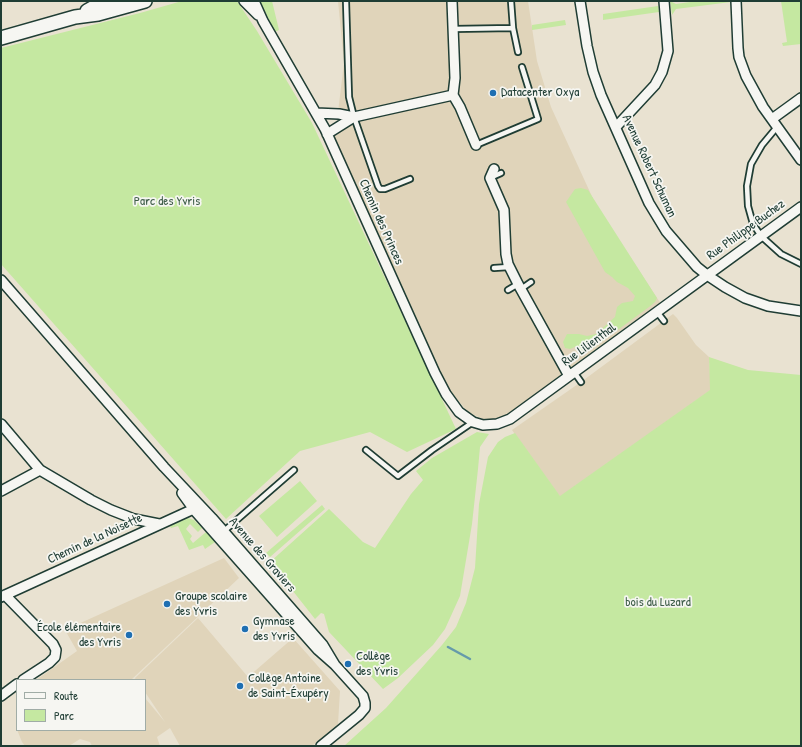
<!DOCTYPE html>
<html>
<head>
<meta charset="utf-8">
<style>
	body { margin:0 }
	#map { position:relative; width:802px; height:747px; overflow:hidden; background:#e9e2d1; font-family:"Patrick Hand",sans-serif }
	canvas { display:block }
	.frame { position:absolute; inset:0; border:2px solid #1f3d34; pointer-events:none }
	.legend { position:absolute; left:16px; top:679px; width:130px; height:52px; box-sizing:border-box; background:#f6f6f2; border:1px solid #a0aca6; margin:0; padding:5px 7px; list-style:none; font-size:12px; color:#1f3d34 }
	.legend li { display:flex; align-items:center; gap:8px; height:20px }
	.legend b { width:20px; border:1px solid #a0aca6 }
</style>
</head>
<body>
<div id="map">
<canvas width="802" height="747"></canvas>
<div class="frame"></div>
<ul class="legend">
<li><b style="height:5px;background:#f6f6f2"></b>Route</li>
<li><b style="height:11px;background:#c5e8a1"></b>Parc</li>
</ul>
</div>
<script>
const c = document.querySelector('canvas').getContext('2d');
c.lineJoin = 'round';
function paint(path, color) { c.fillStyle = color; c.fill(path, 'evenodd'); }
const shape = rows => new Path2D(rows.map(r => 'M' + r).join(''));
function trace(path, color, width, dash) { c.strokeStyle = color; c.lineWidth = width; c.lineCap = dash ? 'butt' : 'round'; c.setLineDash(dash || []); c.stroke(path); }
function label(font, color, halo, rows, align = 'center') {
  c.font = font + ' "Patrick Hand",sans-serif'; c.lineWidth = 3.5; c.setLineDash([]); c.textBaseline = 'middle'; c.strokeStyle = halo; c.fillStyle = color; for (const [text, x, y, turn = 0] of rows) {
    c.save(); c.translate(x, y); c.rotate((+turn || 0) * Math.PI / 180); c.textAlign = isNaN(turn) ? turn : align; if (halo) c.strokeText(text, 0, 0); c.fillText(text, 0, 0); c.restore();
  }
}
paint(shape([
	[338,1,528,1,537,61,551,107,595,203,661,304,509,415,495,421,485,420,468,412,435,373,327,134,341,125,338,112,344,63],
	[673,314,677,318,696,345,709,357,711,390,560,497,512,430,581,382],
	[224,558,239,578,131,680,36,680,77,651,65,630],
	[198,618,248,677,293,638,340,691,338,724,312,746,180,746,170,728,157,737,160,746,92,746,90,742,80,739,69,746,25,746,22,742,16,727,17,718,17,730,145,730,145,698,165,722,145,692,145,680,136,680,135,678]
]), '#e0d4ba');
paint(shape([
	[182,1,237,1,257,31,312,123,456,429,407,452,370,432,300,451,226,519,1,264,1,48,140,13],
	[260,1,272,1,279,30,275,32],
	[670,1,676,4,697,1,731,2,676,9,672,15],
	[781,1,800,1,801,44,783,46,782,43,787,42],
	[658,6,659,12,603,20,603,14],
	[565,20,566,25,532,30,532,25],
	[581,188,588,190,657,298,655,302,649,307,589,351,584,352,580,351,577,346,570,349,565,348,563,342,567,334,579,334,587,336,596,334,615,317,617,307,622,303,633,301,635,296,628,288,617,282,612,277,605,272,566,202,575,189],
	[709,357,748,370,801,375,801,746,344,746,386,708,442,645,456,627,466,603,475,568,479,504,488,457,498,442,505,437,515,433,560,496,710,390],
	[477,432,489,434,480,447,478,469,472,524,460,596,445,629,433,645,398,678,383,689,329,632,324,614,321,613,315,619,270,562,329,509,363,542,375,548,411,494,423,480,416,471,432,458],
	[300,481,317,501,277,537,259,516],
	[322,505,325,509,270,557,266,553],
	[188,518,194,520,202,528,198,532,190,524,186,529,192,536,190,539,193,543,206,532,215,542,205,549,203,545,189,550,178,526,171,528,170,526]
]), '#c5e8a1');
trace(shape([
	[448,647,470,659]
]), '#669aaa', 2.5);
const lane = shape([
	[346,1,349,97,354,117,378,186,380,189,385,189,410,179],
	[511,1,513,28,518,52],
	[453,29,513,28],
	[777,127,762,145,751,164,747,186,748,206,753,224,761,236,781,254,801,264],
	[476,145,538,119,522,67],
	[492,177,501,173],
	[494,268,509,267],
	[521,289,531,282],
	[508,290,518,284],
	[657,312,664,321],
	[574,372,581,382],
	[366,450,398,476,432,450,473,422],
	[223,532,294,470]
]);
const street = shape([
	[244,1,258,15],
	[254,1,263,21,325,129,435,373,446,394,459,412,473,422,483,425,497,424,510,419,801,207],
	[452,1,455,78,453,95,460,107,476,145],
	[580,1,587,46,593,72,601,95,649,203,666,231,697,267,707,275,725,287,745,298,768,306,801,311],
	[736,1,738,48,739,57,746,76,763,107,801,160],
	[316,113,339,114,354,117],
	[772,119,801,98],
	[616,127,655,85,662,72,668,51,664,1],
	[327,134,354,117,453,95],
	[494,169,490,178,504,210,506,254,508,264,518,284,569,376],
	[1,280,164,467,212,518,323,645,335,665],
	[1,424,40,470,91,500,111,510,134,519,159,524],
	[1,491,40,470],
	[182,493,195,511,318,650,335,665,363,696,365,703,365,708,359,715,321,746],
	[5,595,53,644,56,650,55,657,49,663,23,680],
	[1,597,198,507],
	[1,696,17,684]
]);
const secondary = shape([
	[87,11,96,6,111,1],
	[1,38,75,17,98,14,145,1]
]);
trace(lane, '#1f3d34', 8);
trace(street, '#1f3d34', 12);
trace(secondary, '#1f3d34', 16);
trace(lane, '#f6f6f2', 4.5);
trace(street, '#f6f6f2', 9);
trace(secondary, '#f6f6f2', 13);
for (const [x, y, r, color] of [
	[493,93,4,"#1f6fb2"],
	[167,604,4,"#1f6fb2"],
	[245,629,4,"#1f6fb2"],
	[129,635,4,"#1f6fb2"],
	[348,664,4,"#1f6fb2"],
	[240,686,4,"#1f6fb2"]
]) { const dot = new Path2D(); dot.arc(x, y, r, 0, 2 * Math.PI); c.fillStyle = color; c.fill(dot); trace(dot, '#f6f6f2', 1.5); }
label('13px', '#1f3d34', '#f6f6f2', [
	["Datacenter Oxya",501,93],
	["Groupe scolaire",175,597],
	["des Yvris",175,612],
	["Gymnase",253,622],
	["des Yvris",253,637],
	["École élémentaire",121,628,"right"],
	["des Yvris",121,643,"right"],
	["Collège",356,657],
	["des Yvris",356,672],
	["Collège Antoine",248,679],
	["de Saint-Éxupéry",248,694]
], 'left');
label('13px', '#1f3d34', '#f6f6f2', [
	["Avenue Robert Schuman",649,166,65],
	["Chemin des Princes",381,222,66],
	["Rue Philippe Buchez",746,230,-36],
	["Rue Lilienthal",589,345,-36],
	["Chemin de la Noisette",95,539,-25],
	["Avenue des Graviers",262,555,49]
]);
label('13px', '#405f4a', '#f6f6f2', [
	["Parc des Yvris",167,202],
	["bois du Luzard",658,603]
]);
</script>
</body>
</html>
